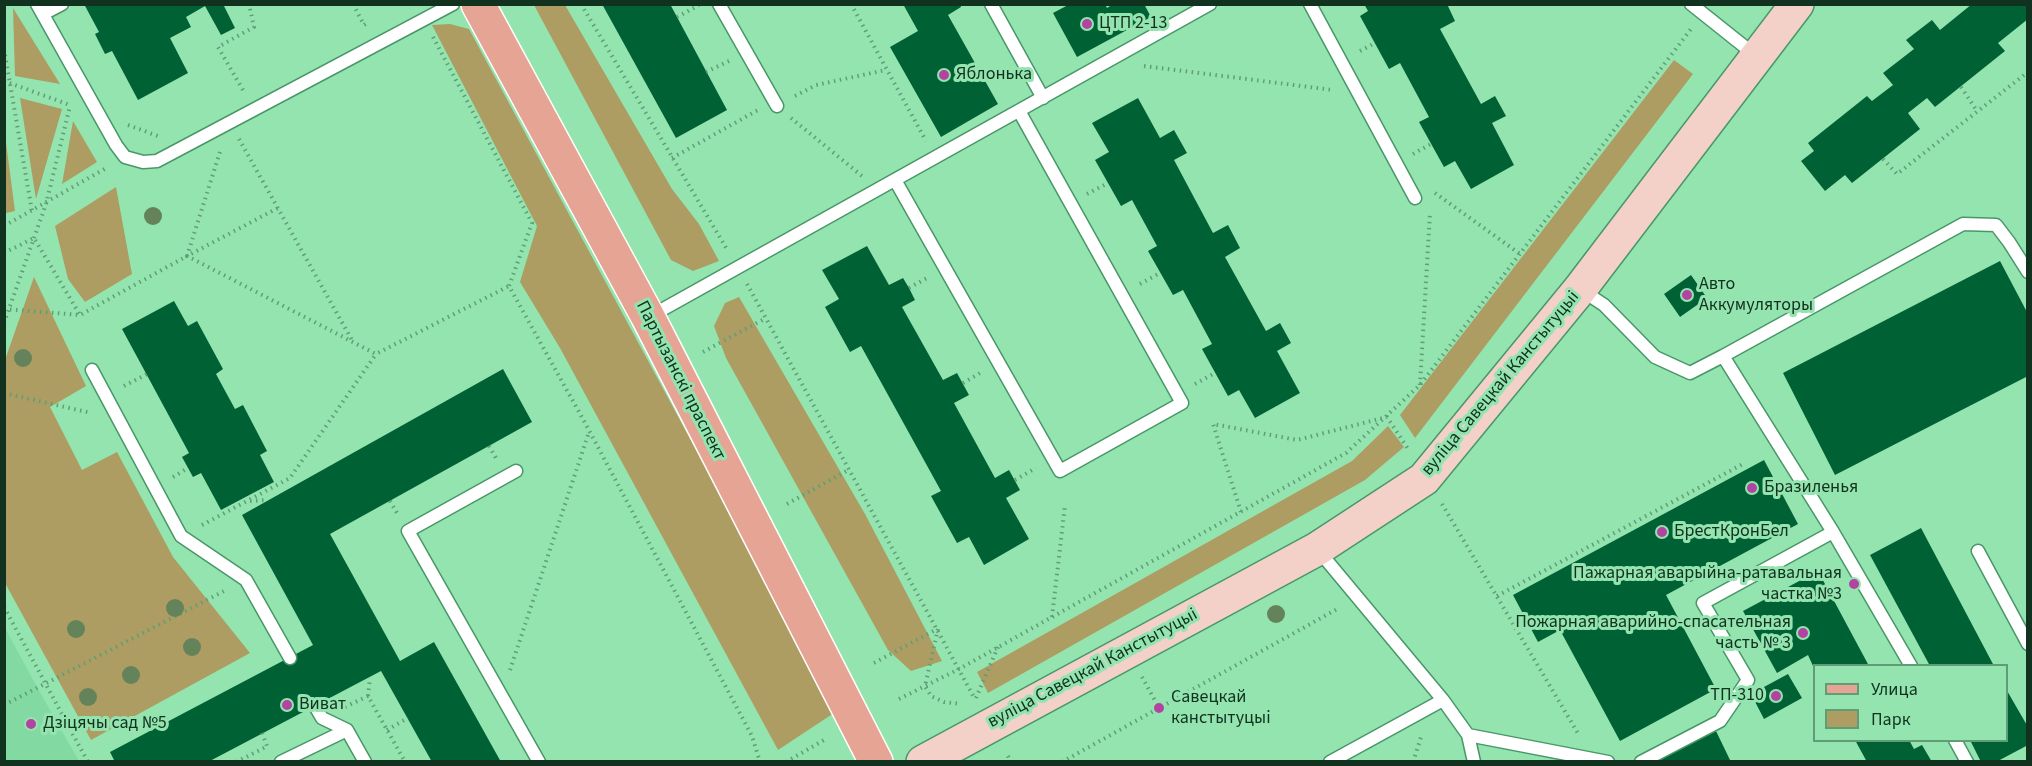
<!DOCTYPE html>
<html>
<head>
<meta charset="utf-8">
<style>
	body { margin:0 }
	#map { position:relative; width:2032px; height:766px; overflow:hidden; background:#94e4b0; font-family:"Source Sans 3",sans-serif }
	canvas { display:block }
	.frame { position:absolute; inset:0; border:6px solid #11321e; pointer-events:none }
	.legend { position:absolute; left:1813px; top:664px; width:195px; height:78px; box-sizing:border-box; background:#94e4b0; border:2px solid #609d76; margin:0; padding:8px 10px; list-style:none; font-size:18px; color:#11321e }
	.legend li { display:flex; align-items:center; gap:12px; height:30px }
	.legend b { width:30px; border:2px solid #609d76 }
</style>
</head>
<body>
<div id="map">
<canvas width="2032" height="766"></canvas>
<div class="frame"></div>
<ul class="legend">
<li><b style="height:8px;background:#e6a494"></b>Улица</li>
<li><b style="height:16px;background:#ad9d62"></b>Парк</li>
</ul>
</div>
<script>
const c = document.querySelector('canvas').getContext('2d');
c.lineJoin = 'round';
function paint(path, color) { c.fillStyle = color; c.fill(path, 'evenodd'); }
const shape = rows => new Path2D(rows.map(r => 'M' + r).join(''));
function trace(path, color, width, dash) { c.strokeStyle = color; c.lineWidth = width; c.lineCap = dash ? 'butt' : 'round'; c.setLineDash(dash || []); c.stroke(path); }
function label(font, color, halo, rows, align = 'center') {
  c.font = font + ' "Source Sans 3",sans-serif'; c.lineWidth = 6; c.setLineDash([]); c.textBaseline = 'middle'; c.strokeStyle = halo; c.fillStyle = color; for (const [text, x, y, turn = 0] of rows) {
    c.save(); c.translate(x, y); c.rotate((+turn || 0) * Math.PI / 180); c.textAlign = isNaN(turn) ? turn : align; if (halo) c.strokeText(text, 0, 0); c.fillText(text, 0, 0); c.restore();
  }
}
paint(shape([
	[5,628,37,687,79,761,5,761]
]), '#82d9a1');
paint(shape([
	[534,5,565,5,672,189,699,224,719,261,693,271,671,260],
	[13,8,60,84,15,76],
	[450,24,469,29,837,711,778,750,560,348,520,282,537,226,432,25],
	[1674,60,1693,74,1415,438,1400,415],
	[20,98,62,109,36,199],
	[73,121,97,162,62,184],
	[5,135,15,211,6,213,4,211],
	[116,187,132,274,85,302,68,279,55,226],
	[34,277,86,386,50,407,82,470,117,452,173,557,250,653,91,740,5,583,5,360],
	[739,297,865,514,942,661,911,671,888,650,726,358,714,326,725,303],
	[1388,426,1404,447,1365,480,988,693,977,672,1352,461]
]), '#ad9d62');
paint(shape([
	[84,4,223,4,235,28,221,35,205,6,186,17,191,27,170,38,188,73,138,100,112,51,105,54,95,34,99,32],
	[602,4,670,4,727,110,676,138],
	[903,4,960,4,961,7,948,15,998,104,941,137,890,47,918,31],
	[1070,4,1105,4,1107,8,1113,4,1144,4,1151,17,1077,57,1053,13],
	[1364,4,1447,4,1455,21,1440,29,1481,104,1495,96,1506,116,1492,123,1514,165,1471,189,1455,161,1444,167,1419,122,1429,117,1400,63,1389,69,1360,16,1368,11],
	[1972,4,2028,4,2028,19,1998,43,2005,51,1935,107,1927,98,1908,113,1920,129,1852,183,1845,175,1825,191,1801,161,1814,151,1808,143,1867,96,1872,101,1893,85,1883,73,1914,49,1906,40,1932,20,1940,30],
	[1138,98,1160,138,1174,130,1187,153,1174,160,1213,233,1228,225,1240,248,1225,257,1266,331,1280,323,1291,343,1277,351,1300,393,1255,418,1239,390,1228,396,1202,349,1212,344,1183,290,1173,295,1148,251,1157,246,1132,200,1121,206,1095,160,1109,152,1092,123],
	[867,246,889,285,903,278,909,288,915,300,902,307,943,380,957,373,969,395,954,403,995,478,1009,470,1020,490,1006,498,1029,539,984,565,969,537,957,543,931,496,941,491,861,346,850,352,825,307,839,299,822,270],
	[2000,261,2028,314,2028,376,1835,475,1783,373],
	[1691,275,1707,298,1680,317,1664,294],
	[174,301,188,326,197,321,223,369,216,374,223,387,235,409,243,405,267,451,260,455,274,482,221,510,201,473,193,477,182,457,189,453,122,329],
	[503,369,532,422,330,534,400,661,434,642,501,762,432,762,381,671,208,762,115,762,110,752,313,645,242,515],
	[1764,460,1798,524,1666,595,1716,689,1620,741,1560,630,1538,642,1513,595],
	[1921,528,1994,666,1930,666,1870,555],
	[1818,571,1869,666,1813,666,1808,655,1777,673,1743,611],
	[1788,674,1802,698,1764,719,1751,694],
	[2006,689,2028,727,2028,745,1996,762,1981,762,1970,740,2006,740],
	[1716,731,1730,760,1727,762,1655,762],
	[1855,740,1909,740,1914,749,1922,745,1932,762,1867,762]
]), '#006135');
const service = shape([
	[37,4,116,145,125,157,143,162,157,161,453,4],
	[719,4,777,106],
	[991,4,1043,98],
	[1310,4,1415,198],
	[1691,4,1755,55],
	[43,14,62,4],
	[895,180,1060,471,1182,403,1019,111],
	[1580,289,1604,305,1655,357,1690,373,1723,356,1833,532,1911,666],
	[649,317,1210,4],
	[1723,356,1963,224,1996,225,2009,242,2028,272],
	[92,370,181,536,246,580,290,658],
	[516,471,408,531,539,762],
	[1318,550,1443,700,1468,735,1608,762],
	[1978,551,2028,644],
	[315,706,322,718,347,730],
	[1468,735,1474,762],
	[1955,740,1967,762],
	[281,762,347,730,365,762],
	[1330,762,1443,700],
	[1641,762,1720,721,1748,680,1703,603,1833,532]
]);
const secondary = shape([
	[923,762,1317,549,1424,479,1580,289,1797,4]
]);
const primary = shape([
	[478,4,648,317,876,762]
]);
trace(service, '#499768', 15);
trace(secondary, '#499768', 36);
trace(primary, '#fff', 36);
trace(shape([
	[353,4,364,25,367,23],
	[581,4,728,251],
	[851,4,926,141],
	[677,17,699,5],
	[433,37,532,223,509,286,584,421,752,736,760,762],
	[4,49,32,211],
	[1360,51,1375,43],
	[1144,66,1333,90],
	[706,72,729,61],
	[4,81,70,105],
	[1961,87,1977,111],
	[243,90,218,47,254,27,249,4],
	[795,96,816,85,886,70],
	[791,118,862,176],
	[128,125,158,136],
	[239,139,353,342],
	[220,152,187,256,278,208],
	[1413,154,1431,144],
	[672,158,758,110],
	[1883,159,1897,174,2028,72],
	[1435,193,1520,254],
	[1087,194,1108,183],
	[4,226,108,167],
	[4,253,34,238,80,315],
	[747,284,975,699],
	[1140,284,1160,273],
	[909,288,927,278],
	[4,309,80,315,187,256,376,354,509,286],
	[4,323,46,204,70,106],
	[703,352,766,318],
	[963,383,980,373],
	[1195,384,1215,373],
	[1420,385,1430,213],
	[124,386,147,374],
	[4,393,91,413],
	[489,446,496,458],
	[173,477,188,468],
	[1015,480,1036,468],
	[250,501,268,500],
	[390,501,397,513],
	[787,504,850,469],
	[1442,504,1579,735],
	[1241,512,1213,424,1297,440,1387,417,1408,449],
	[202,525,290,478,376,354],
	[1497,596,1743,464],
	[4,607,88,762],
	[1052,617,1065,505],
	[938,629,925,686,931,696,944,702,961,704],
	[874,663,937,629],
	[510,670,589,432],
	[1142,677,1159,708],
	[368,696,370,678],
	[976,698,998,647],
	[899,699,959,669,1346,453,1420,385,1691,29],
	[4,705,226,590],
	[345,707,368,696,405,762],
	[387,730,408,718],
	[262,733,267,746],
	[1008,756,1011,762],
	[236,762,266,747],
	[786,762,824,740],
	[1062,762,1339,608],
	[1413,762,1421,737]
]), '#609e77', 4, [1.5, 4.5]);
trace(service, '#fff', 12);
trace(secondary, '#f3d1c9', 33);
trace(primary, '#e6a494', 33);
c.fillStyle = '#64835b';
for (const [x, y] of [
	[153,216],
	[23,358],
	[175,608],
	[1276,614],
	[76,629],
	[192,647],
	[131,675],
	[88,697]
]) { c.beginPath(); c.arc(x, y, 9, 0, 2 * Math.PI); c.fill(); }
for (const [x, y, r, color] of [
	[1087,24,6,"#b243a0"],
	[944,75,6,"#b243a0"],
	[1687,295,6,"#b243a0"],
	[1752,488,6,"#b243a0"],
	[1662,532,6,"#b243a0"],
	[1854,584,6,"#b243a0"],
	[1803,633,6,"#b243a0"],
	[1776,696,6,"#b243a0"],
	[287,705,6,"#b243a0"],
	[1159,708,6,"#b243a0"],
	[31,724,6,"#b243a0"]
]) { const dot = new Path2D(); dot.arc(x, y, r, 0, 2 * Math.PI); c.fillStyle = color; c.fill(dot); trace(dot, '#94e4b0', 2); }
label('18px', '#11321e', '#94e4b0', [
	["ЦТП 2-13",1099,24],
	["Яблонька",956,75],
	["Авто",1699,285],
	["Аккумуляторы",1699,306],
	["Бразиленья",1764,488],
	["БрестКронБел",1674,532],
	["Пажарная аварыйна-ратавальная",1842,574,"right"],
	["частка №3",1842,595,"right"],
	["Пожарная аварийно-спасательная",1791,623,"right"],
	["часть № 3",1791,644,"right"],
	["ТП-310",1764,696,"right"],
	["Савецкай",1171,698],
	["канстытуцыі",1171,719],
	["Виват",299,705],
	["Дзіцячы сад №5",43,724]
], 'left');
label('18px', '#11321e', '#94e4b0', [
	["Партызанскі праспект",680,381,63],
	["вуліца Савецкай Канстытуцыі",1501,384,-50],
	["вуліца Савецкай Канстытуцыі",1093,669,-28]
]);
</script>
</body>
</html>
